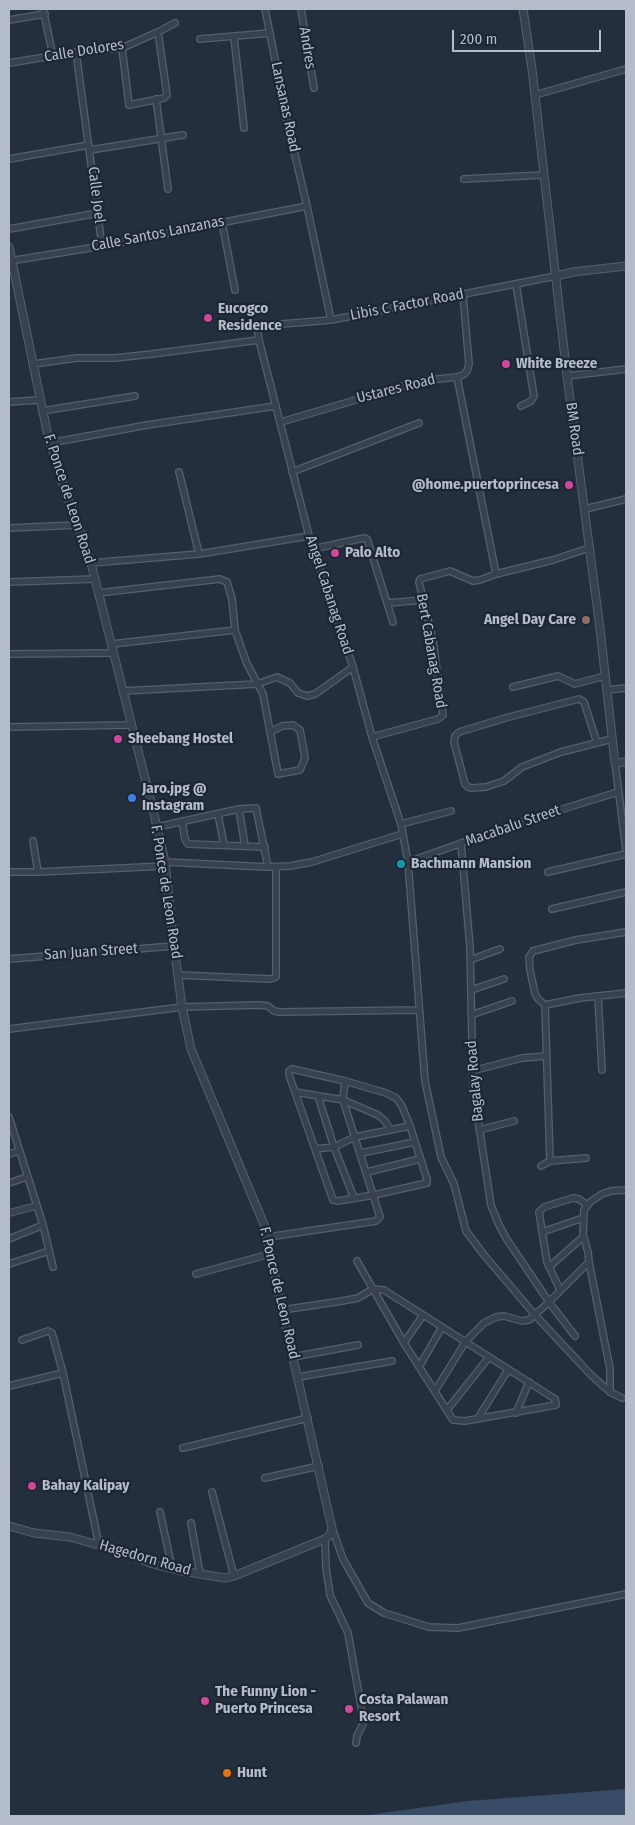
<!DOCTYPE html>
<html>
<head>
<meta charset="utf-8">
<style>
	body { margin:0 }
	#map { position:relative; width:635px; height:1825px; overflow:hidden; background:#242f3e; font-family:"Fira Sans Condensed",sans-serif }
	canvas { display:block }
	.frame { position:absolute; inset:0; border:10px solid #b4bcc9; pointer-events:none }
	.scale { position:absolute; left:452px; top:30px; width:149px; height:22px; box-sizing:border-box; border:2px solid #b4bcc9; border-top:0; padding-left:6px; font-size:15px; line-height:18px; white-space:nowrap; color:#b4bcc9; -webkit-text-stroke:4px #1d2633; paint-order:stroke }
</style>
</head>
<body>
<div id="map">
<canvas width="635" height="1825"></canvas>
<div class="frame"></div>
<div class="scale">200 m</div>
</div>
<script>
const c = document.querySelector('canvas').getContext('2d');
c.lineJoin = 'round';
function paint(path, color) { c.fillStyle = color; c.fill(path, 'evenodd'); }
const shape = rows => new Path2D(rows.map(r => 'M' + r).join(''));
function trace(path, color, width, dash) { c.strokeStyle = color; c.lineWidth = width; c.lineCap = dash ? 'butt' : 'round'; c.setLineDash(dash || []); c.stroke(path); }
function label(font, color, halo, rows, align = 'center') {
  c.font = font + ' "Fira Sans Condensed",sans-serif'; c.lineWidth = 4.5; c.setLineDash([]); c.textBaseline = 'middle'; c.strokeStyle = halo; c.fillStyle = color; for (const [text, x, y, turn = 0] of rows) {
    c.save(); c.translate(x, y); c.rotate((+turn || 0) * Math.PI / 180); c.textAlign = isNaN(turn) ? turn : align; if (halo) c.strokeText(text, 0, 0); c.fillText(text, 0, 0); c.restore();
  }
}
paint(shape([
	[626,1789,626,1816,362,1816,468,1801]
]), '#394c67');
const minor = shape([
	[43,9,53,56],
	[265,9,289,130,307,206,331,320],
	[301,9,314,88],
	[9,20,45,14],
	[234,37,244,128],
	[200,39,270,33],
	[122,48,129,105,164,98,167,95,158,32],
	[76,52,102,246],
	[9,63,76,52,122,48,158,32,175,23],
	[535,95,626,69],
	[156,99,168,189],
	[90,150,183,135],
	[9,159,89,145],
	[464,179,543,175],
	[222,222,235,290],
	[9,229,98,213],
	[10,261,102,246,307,206],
	[556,276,331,320,257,326,259,340,309,536,353,667,372,737,401,824,408,862,425,1081,441,1157,454,1184,466,1231,484,1255,535,1315,591,1375,610,1392,622,1398],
	[516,284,534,396,531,401,521,406],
	[33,364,77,358,115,358,152,354,259,340],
	[567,376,626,369],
	[457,377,496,574],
	[9,402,39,400],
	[42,411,135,396],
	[281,422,420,381,457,377,463,375,467,371,469,364,463,295],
	[50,443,147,425,276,406],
	[179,472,199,554],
	[292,472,419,423],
	[585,509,626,499],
	[9,528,78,525],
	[313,549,364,538,367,539,393,622],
	[91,563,199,554,309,536],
	[9,582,95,579],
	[98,593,220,579,227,582,232,599,235,630,247,664,263,694,278,774,300,770,305,758,300,730,293,725,282,726,270,732],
	[388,603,423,600],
	[112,644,235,630],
	[9,654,114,653],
	[513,687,558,676,575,684,605,676],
	[607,690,626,688],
	[123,691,257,684,277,677,290,683,298,693,307,696,315,694,353,667],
	[9,727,131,725],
	[372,737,438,719,443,715,433,641,419,582,420,579,450,571,473,581,480,580,496,574,553,560,589,548],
	[597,743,584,702,579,699,509,717,459,732,455,736,454,742,465,784,468,787,472,788,486,787,504,781,522,767,561,752,612,739],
	[615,763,626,850],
	[239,809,245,846],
	[218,814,224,845],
	[182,821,185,839,188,844,265,847],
	[401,824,451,811],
	[157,827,239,809,256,808,268,867],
	[33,841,38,872],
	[461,843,470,947,473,1087,491,1205,499,1225,506,1238,549,1302,575,1336],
	[165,862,268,867,290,866,312,862,402,834],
	[408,862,527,820,618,792],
	[9,872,38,872,165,866],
	[548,872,626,854],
	[552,909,626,892],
	[9,959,174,946],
	[470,960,500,949],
	[179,975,270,979,276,977,276,867],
	[471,990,504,979],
	[598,996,602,1070],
	[545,1005,580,998,626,993],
	[471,1015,512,1001],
	[9,1029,182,1007,258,1005,268,1006,274,1011,279,1012,419,1010],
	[292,1069,345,1081,386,1093,396,1098,402,1106,410,1126,427,1179,427,1183,374,1195,338,1201,333,1200,289,1075,289,1071,292,1069],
	[472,1071,522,1058,547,1056],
	[295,1092,343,1100,378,1115,385,1121,390,1129],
	[318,1096,334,1147,354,1198],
	[9,1117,43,1225,53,1267],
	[479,1130,514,1121],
	[315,1149,334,1147,355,1137,410,1126],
	[361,1153,415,1142],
	[9,1154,19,1151],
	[586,1158,550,1161,545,1005,539,1000,535,994,530,970,529,957,533,951,576,940,626,932],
	[541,1166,550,1161],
	[367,1172,420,1159],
	[9,1183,27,1177],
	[9,1213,36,1206],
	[542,1232,583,1218],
	[268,1237,376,1221,380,1217,343,1100,345,1081],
	[9,1239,43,1225],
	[589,1262,610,1369,610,1392],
	[9,1264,49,1251],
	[549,1267,583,1237],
	[196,1274,270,1254],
	[560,1290,547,1262,539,1212,544,1207,573,1198,579,1199,587,1205],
	[282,1310,342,1301,358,1298,373,1289,384,1290,555,1399,556,1405,465,1421,453,1420,404,1343,373,1289,357,1261],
	[22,1340,48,1331,52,1333,63,1373,99,1545],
	[404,1343,423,1315],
	[293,1357,358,1345],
	[419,1367,442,1327],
	[298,1377,392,1361],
	[9,1386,63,1373],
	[435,1391,466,1341,484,1323,496,1317,504,1316,522,1321,529,1320,549,1302,589,1262,588,1252,583,1234,584,1210,590,1202,602,1194,611,1191,626,1190],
	[447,1410,489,1357],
	[516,1413,529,1382],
	[478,1418,508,1370],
	[183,1448,308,1418],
	[265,1478,319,1466],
	[212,1492,234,1576],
	[160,1512,172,1568],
	[191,1523,200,1574],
	[332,1528,343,1559,368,1603,384,1613,429,1627,458,1628,626,1594],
	[325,1539,326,1568,330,1595,348,1633,361,1706,363,1724,357,1736,356,1743]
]);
const tertiary = shape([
	[523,9,532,69,567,376,600,629,615,763,626,762],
	[9,247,48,436,66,494,78,525,91,563,154,814,165,862,174,946,182,1007,191,1049,265,1227,282,1310,332,1528,330,1535,325,1539,234,1576,225,1578,181,1571,153,1564,126,1553,70,1537,34,1533,9,1526],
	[556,276,573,272,626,266]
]);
trace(minor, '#565f6c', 8);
trace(tertiary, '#565f6c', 9);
trace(minor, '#38414e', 5.5);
trace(tertiary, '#38414e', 7);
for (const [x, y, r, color] of [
	[208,318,5,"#d1479c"],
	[506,364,5,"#d1479c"],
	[569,485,5,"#d1479c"],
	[335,553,5,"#d1479c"],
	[586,620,5,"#8d6e63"],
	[118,739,5,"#d1479c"],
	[132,798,5,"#3f7fe0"],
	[401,864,5,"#0f9aa8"],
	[32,1486,5,"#d1479c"],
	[205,1701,5,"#d1479c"],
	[349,1709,5,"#d1479c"],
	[227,1773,5,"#e8710a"]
]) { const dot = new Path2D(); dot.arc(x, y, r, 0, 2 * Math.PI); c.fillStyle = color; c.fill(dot); trace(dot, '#1d2633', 2); }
label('15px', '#b4bcc9', '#1d2633', [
	["Andres",307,48,81],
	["Calle Dolores",84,51,-9],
	["Lansanas Road",285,107,78],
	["Calle Joel",96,195,83],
	["Calle Santos Lanzanas",158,234,-11],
	["Libis C Factor Road",407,305,-11],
	["Ustares Road",396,389,-14],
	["BM Road",574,429,82],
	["F. Ponce de Leon Road",69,499,72],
	["Angel Cabanag Road",329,595,72],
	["Bert Cabanag Road",431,651,80],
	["Macabalu Street",513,826,-19],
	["F. Ponce de Leon Road",166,892,81],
	["San Juan Street",91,952,-4],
	["Bagalay Road",475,1081,-95],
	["F. Ponce de Leon Road",279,1293,77],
	["Hagedorn Road",145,1558,16]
]);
label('bold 15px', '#b4bcc9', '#1d2633', [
	["Eucogco",218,309],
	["Residence",218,326],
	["White Breeze",516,364],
	["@home.puertoprincesa",559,485,"right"],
	["Palo Alto",345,553],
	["Angel Day Care",576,620,"right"],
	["Sheebang Hostel",128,739],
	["Jaro.jpg @",142,789],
	["Instagram",142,806],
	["Bachmann Mansion",411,864],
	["Bahay Kalipay",42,1486],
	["The Funny Lion -",215,1692],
	["Puerto Princesa",215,1709],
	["Costa Palawan",359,1700],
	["Resort",359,1717],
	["Hunt",237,1773]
], 'left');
</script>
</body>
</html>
